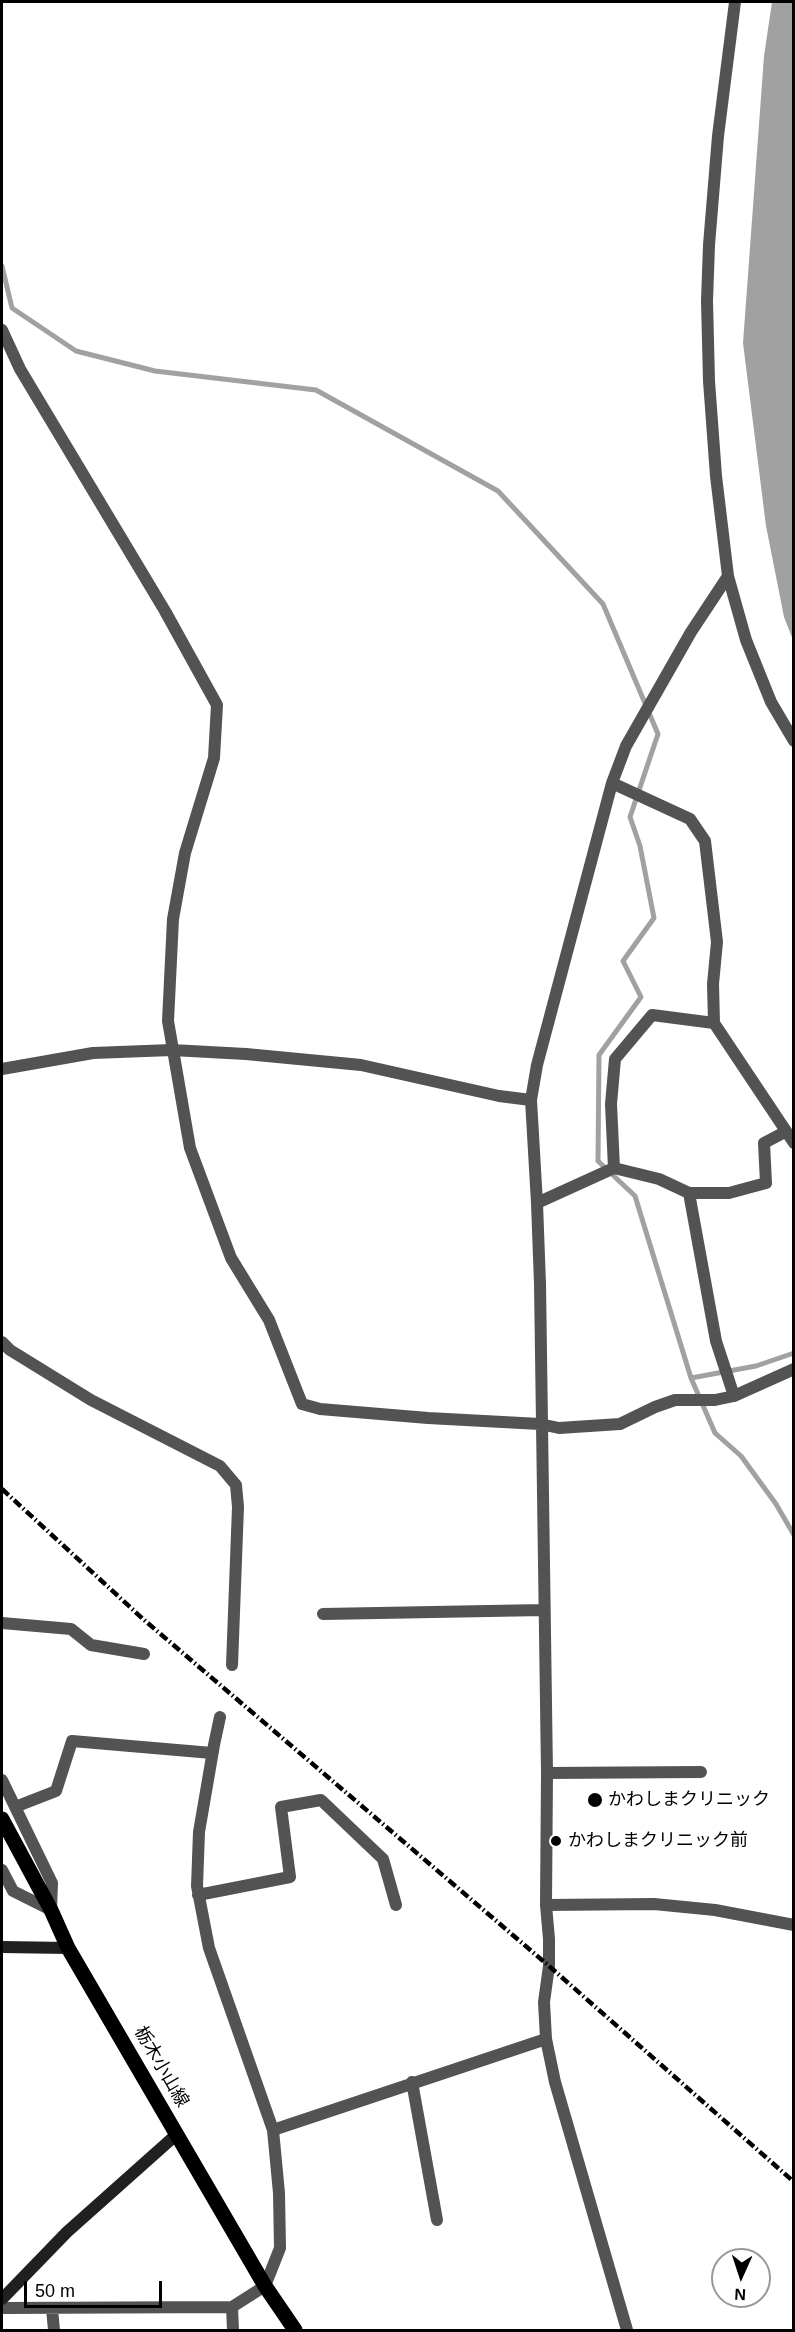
<!DOCTYPE html>
<html>
<head>
<meta charset="utf-8">
<style>
	body { margin:0 }
	#map { position:relative; width:795px; height:2332px; overflow:hidden; background:#fff; font-family:Helvetica,sans-serif }
	canvas { display:block }
	.frame { position:absolute; inset:0; border:3px solid #000; pointer-events:none }
	.north { position:absolute; left:711px; top:2248px; width:60px; height:60px; box-sizing:border-box; background:#fff; border:2px solid #999; border-radius:50%; rotate:183deg; font-size:16px; font-weight:700; line-height:24px; text-align:center; color:#000 }
	.north::after { content:''; display:block; margin:auto; width:21px; height:27px; background:#000; clip-path:polygon(50% 0,100% 100%,50% 72%,0 100%) }
	.scale { position:absolute; left:24px; top:2281px; width:138px; height:27px; box-sizing:border-box; border:3px solid #000; border-top:0; padding-left:8px; font-size:18px; line-height:21px; white-space:nowrap; color:#000; -webkit-text-stroke:4px #fff; paint-order:stroke }
</style>
</head>
<body>
<div id="map">
<canvas width="795" height="2332"></canvas>
<div class="frame"></div>
<div class="north">N</div>
<div class="scale">50 m</div>
</div>
<script>
const c = document.querySelector('canvas').getContext('2d');
c.lineJoin = 'round';
function paint(path, color) { c.fillStyle = color; c.fill(path, 'evenodd'); }
const shape = rows => new Path2D(rows.map(r => 'M' + r).join(''));
function trace(path, color, width, dash) { c.strokeStyle = color; c.lineWidth = width; c.lineCap = dash ? 'butt' : 'round'; c.setLineDash(dash || []); c.stroke(path); }
function label(font, color, halo, rows, align = 'center') {
  c.font = font + ' Helvetica,"Noto Sans JP",sans-serif'; c.lineWidth = 4.5; c.setLineDash([]); c.textBaseline = 'middle'; c.strokeStyle = halo; c.fillStyle = color; for (const [text, x, y, turn = 0] of rows) {
    c.save(); c.translate(x, y); c.rotate((+turn || 0) * Math.PI / 180); c.textAlign = isNaN(turn) ? turn : align; if (halo) c.strokeText(text, 0, 0); c.fillText(text, 0, 0); c.restore();
  }
}
paint(shape([
	[772,2,794,2,794,161,783,219,788,292,794,328,793,640,784,617,766,526,743,343,764,56]
]), '#a1a1a1');
trace(shape([
	[2,266,12,308,76,351,155,371,316,390,498,491,603,604,658,734,630,817,640,846,654,918,623,961,641,997,599,1055,598,1161,635,1196,691,1378,756,1366,794,1353],
	[691,1378,715,1433,741,1456,776,1504,794,1535]
]), '#a1a1a1', 5);
trace(shape([
	[784,303,787,154]
]), '#a1a1a1', 33);
trace(shape([
	[2,330,20,369,165,611,217,705,214,758,185,853,173,919,168,1021,190,1148,231,1258,269,1320,302,1404,320,1409,428,1418,540,1424,559,1428,620,1424,655,1407,675,1400,715,1400,734,1396,794,1369],
	[728,576,746,640,771,702,794,741],
	[612,783,690,819,705,841,717,942,713,984,714,1023,794,1143],
	[2,1069,93,1053,172,1050,246,1054,361,1065,499,1096,531,1100],
	[614,1168,611,1104,615,1059,652,1015,714,1023],
	[689,1193,716,1341,734,1396],
	[537,1203,614,1168,659,1179,689,1193,729,1193,766,1183,764,1143,785,1132],
	[2,1342,10,1350,91,1400,220,1466,236,1485,238,1507,232,1665],
	[323,1614,544,1610],
	[2,1623,71,1629,91,1645,144,1654],
	[547,1773,701,1772],
	[2,1780,52,1883,51,1910,13,1891,2,1870],
	[15,1807,56,1791,72,1741,212,1753],
	[198,1895,290,1877,281,1807,321,1800,383,1859,396,1905],
	[546,1905,654,1904,715,1910,794,1925],
	[412,2082,437,2220],
	[273,2130,546,2039],
	[232,2307,233,2330],
	[2,2308,232,2307,265,2286,280,2248,279,2193,273,2130,209,1948,197,1886,199,1832,214,1745,220,1717],
	[52,2309,54,2330],
	[627,2330,555,2082,546,2039,544,2002,549,1966,549,1939,546,1905,547,1773,540,1284,537,1203,531,1100,537,1065,612,783,626,746,691,632,728,576,716,476,709,381,707,301,709,245,718,136,735,2]
]), '#535353', 12);
trace(shape([
	[2,1947,68,1948],
	[2,2299,67,2232,177,2134]
]), '#202020', 12);
trace(shape([
	[2,1819,51,1910,68,1948,265,2286,295,2330]
]), '#000', 15);
trace(shape([
	[2,1489,143,1619,549,1966,794,2182]
]), '#000', 4.5, [9, 3, 1.5, 3]);
for (const [x, y, r, color] of [
	[595,1800,8,"#000"],
	[556,1841,6,"#000"]
]) { const dot = new Path2D(); dot.arc(x, y, r, 0, 2 * Math.PI); c.fillStyle = color; c.fill(dot); trace(dot, '#fff', 2); }
label('18px', '#000', '#fff', [
	["かわしまクリニック",608,1800],
	["かわしまクリニック前",568,1841]
], 'left');
label('18px', '#000', '#fff', [
	["栃木小山線",161,2067,60]
]);
</script>
</body>
</html>
